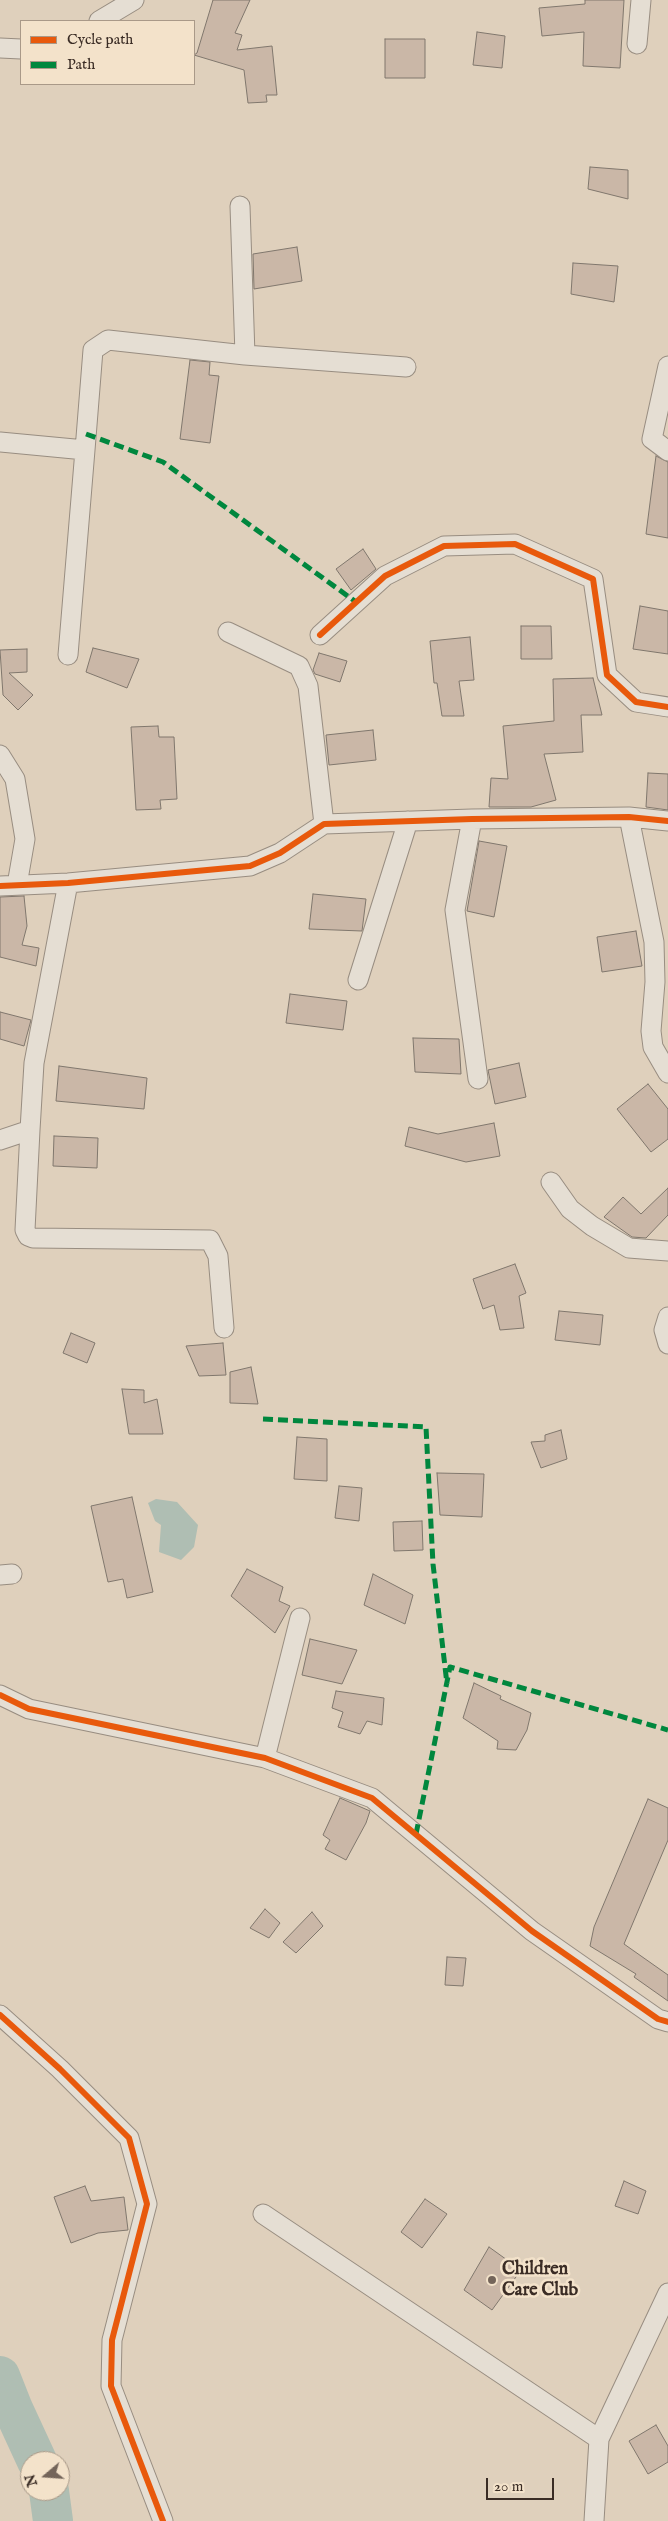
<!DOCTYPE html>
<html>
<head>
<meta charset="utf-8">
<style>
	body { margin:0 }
	#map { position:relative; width:668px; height:2521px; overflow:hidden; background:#dfd0bc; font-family:"IM FELL English",serif }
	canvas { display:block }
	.legend { position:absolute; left:20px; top:20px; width:175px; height:65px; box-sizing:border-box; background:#f3e2ca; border:1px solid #a99988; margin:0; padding:6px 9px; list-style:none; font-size:15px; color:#3a2c25 }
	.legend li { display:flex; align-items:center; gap:10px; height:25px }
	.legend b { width:25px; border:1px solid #a99988 }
	.north { position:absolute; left:20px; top:2451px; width:50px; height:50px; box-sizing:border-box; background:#f3e2ca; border:1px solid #a99988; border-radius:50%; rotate:252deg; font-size:14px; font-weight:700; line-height:20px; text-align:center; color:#3a2c25 }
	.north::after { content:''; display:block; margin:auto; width:18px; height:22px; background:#74655a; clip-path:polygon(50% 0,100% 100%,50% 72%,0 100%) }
	.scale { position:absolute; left:486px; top:2478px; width:68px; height:22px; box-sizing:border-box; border:2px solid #3a2c25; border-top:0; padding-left:6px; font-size:15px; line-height:18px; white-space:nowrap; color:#3a2c25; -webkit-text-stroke:4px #f3e2ca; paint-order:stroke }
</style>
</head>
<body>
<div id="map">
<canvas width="668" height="2521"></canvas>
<ul class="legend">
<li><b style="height:6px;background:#e8590c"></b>Cycle path</li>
<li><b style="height:6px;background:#00873e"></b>Path</li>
</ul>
<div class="north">N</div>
<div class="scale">20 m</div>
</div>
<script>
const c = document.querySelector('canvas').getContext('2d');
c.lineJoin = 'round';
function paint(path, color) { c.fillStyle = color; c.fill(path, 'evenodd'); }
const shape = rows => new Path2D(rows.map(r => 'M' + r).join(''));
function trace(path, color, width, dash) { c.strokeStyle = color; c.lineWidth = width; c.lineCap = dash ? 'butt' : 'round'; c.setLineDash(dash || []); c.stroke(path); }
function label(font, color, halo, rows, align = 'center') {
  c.font = font + ' "IM FELL English",serif'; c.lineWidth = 5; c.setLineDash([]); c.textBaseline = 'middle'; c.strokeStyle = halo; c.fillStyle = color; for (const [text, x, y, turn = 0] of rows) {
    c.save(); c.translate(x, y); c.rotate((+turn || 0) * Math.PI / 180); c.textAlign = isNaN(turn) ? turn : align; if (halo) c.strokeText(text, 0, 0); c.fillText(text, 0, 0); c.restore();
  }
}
paint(shape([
	[156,1499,177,1502,198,1525,194,1547,181,1560,159,1552,161,1525,155,1521,148,1503]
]), '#afbeb3');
trace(shape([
	[0,2376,13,2409,37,2461],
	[49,2491,53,2521]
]), '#afbeb3', 40);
const building = shape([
	[213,0,250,0,235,33,242,35,237,50,272,46,277,95,266,95,267,102,248,103,244,70,194,55,197,53,213,0],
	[585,0,624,0,620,68,583,66,584,32,542,36,539,8,585,4,585,0],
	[477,32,505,36,502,68,473,65,477,32],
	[385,39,425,39,425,78,385,78,385,39],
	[590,167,628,170,628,199,588,189,590,167],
	[297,247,302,281,254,289,253,254,297,247],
	[573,263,618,266,614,302,571,294,573,263],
	[190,360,210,362,209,375,219,376,210,443,180,439,190,360],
	[656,456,668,462,668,538,646,534,656,456],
	[363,549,376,569,351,590,336,569,363,549],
	[640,606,668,611,668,654,633,649,640,606],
	[521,626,551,626,552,659,521,659,521,626],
	[470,637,474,680,459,681,464,716,442,716,437,683,434,683,430,641,470,637],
	[93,648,139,659,127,688,86,672,93,648],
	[27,649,27,672,9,673,33,695,18,710,3,695,0,650,27,649],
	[319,653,347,661,340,682,315,674,313,670,319,653],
	[593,678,602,715,581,715,583,752,544,754,556,800,531,807,489,807,491,778,508,779,503,726,554,721,553,679,593,678],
	[158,726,159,737,174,737,177,799,160,800,161,809,136,810,131,727,158,726],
	[373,730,376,760,329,765,326,735,373,730],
	[648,773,668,774,668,810,646,807,648,773],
	[479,841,507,846,494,917,467,911,479,841],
	[313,894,366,899,362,931,309,929,313,894],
	[24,896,27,926,22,945,39,948,36,966,0,957,0,897,24,896],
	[636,931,642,966,602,972,597,937,636,931],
	[290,994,347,1001,343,1030,286,1023,290,994],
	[0,1012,31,1020,24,1046,0,1039,0,1012],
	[413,1038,459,1039,461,1074,415,1072,413,1038],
	[519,1063,526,1097,495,1104,488,1070,519,1063],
	[59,1066,147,1078,144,1109,56,1101,59,1066],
	[648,1084,668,1109,668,1139,651,1152,617,1109,648,1084],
	[494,1123,500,1156,466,1162,405,1146,409,1127,438,1134,494,1123],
	[54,1136,98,1138,97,1168,53,1166,54,1136],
	[668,1188,668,1215,646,1238,632,1237,604,1217,623,1197,641,1214,668,1188],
	[515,1264,526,1293,519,1296,524,1328,500,1330,494,1305,483,1309,473,1279,515,1264],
	[559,1311,603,1315,600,1345,555,1340,559,1311],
	[71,1333,95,1343,87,1363,63,1353,71,1333],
	[223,1343,226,1375,199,1376,186,1346,223,1343],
	[251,1367,258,1404,230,1403,230,1372,251,1367],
	[122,1389,144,1390,144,1403,157,1399,163,1434,129,1434,122,1389],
	[561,1430,567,1459,541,1468,531,1442,545,1441,545,1435,561,1430],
	[297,1437,327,1439,327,1481,294,1479,297,1437],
	[437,1473,484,1474,482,1517,440,1515,437,1473],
	[339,1486,362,1488,359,1521,335,1518,339,1486],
	[132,1497,153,1592,127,1598,123,1579,108,1582,91,1506,132,1497],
	[422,1521,423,1550,394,1551,393,1522,422,1521],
	[247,1569,283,1587,279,1601,290,1606,275,1633,231,1596,247,1569],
	[373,1574,413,1595,405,1624,364,1605,373,1574],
	[310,1639,357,1650,342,1684,302,1675,310,1639],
	[474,1683,501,1696,500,1699,531,1713,527,1730,516,1750,497,1749,498,1741,463,1718,474,1683],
	[336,1691,384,1698,382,1725,367,1721,360,1734,338,1727,343,1712,332,1708,336,1691],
	[340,1798,370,1811,366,1823,346,1860,325,1849,330,1840,323,1835,340,1798],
	[648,1799,668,1808,668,1840,624,1944,668,1975,668,2001,634,1977,636,1974,590,1946,594,1927,648,1799],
	[265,1909,280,1923,269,1938,250,1928,265,1909],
	[312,1912,323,1926,296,1953,283,1942,312,1912],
	[447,1957,466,1958,463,1986,445,1985,447,1957],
	[624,2181,646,2191,638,2214,615,2206,624,2181],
	[85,2186,91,2201,124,2197,128,2230,98,2233,71,2243,54,2197,85,2186],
	[425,2199,447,2214,422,2248,401,2232,425,2199],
	[489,2247,521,2270,492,2310,464,2290,489,2247],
	[656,2425,668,2446,668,2462,648,2474,629,2441,656,2425]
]);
paint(building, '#cab7a7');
trace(building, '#80776d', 1);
const street = shape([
	[99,21,134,0],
	[637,44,641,0],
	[0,48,21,49],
	[240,206,245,355],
	[668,366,652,439,668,451],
	[0,442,85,450,68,655],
	[85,450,93,350,108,340,245,355,406,367],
	[228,632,299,666,308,686,324,824],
	[320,635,385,576,444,546,515,544,593,579,607,675,636,702,668,707],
	[0,755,15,779,25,839,17,885],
	[629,817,654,942,655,982,651,1031,653,1047,668,1073],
	[472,819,455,910,478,1079],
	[0,886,68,883,250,866,280,853,324,824,472,819,629,817,668,821],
	[358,980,408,821],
	[30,1130,25,1230,28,1236,33,1238,210,1240,218,1256,224,1328],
	[0,1140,30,1130,34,1063,68,883],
	[551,1182,570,1209,592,1226,629,1248,668,1251],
	[668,1317,664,1330,668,1344],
	[0,1575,12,1574],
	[0,1695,29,1709,265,1758,372,1798,532,1931,658,2019,668,2022],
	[265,1758,300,1618],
	[0,2015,60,2069,129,2138,147,2204,112,2340,111,2386,163,2521],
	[263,2214,599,2439],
	[594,2521,599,2439,668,2293]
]);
trace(street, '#988d81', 21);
trace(street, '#e5ded3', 19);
trace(shape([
	[86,434,163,462,356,602],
	[263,1419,426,1427,433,1564,447,1684],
	[416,1834,450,1667,668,1730]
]), '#00873e', 5, [10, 5]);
trace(shape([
	[320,635,385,576,444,546,515,544,593,579,607,675,636,702,668,707],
	[0,886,68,883,250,866,280,853,324,824,472,819,629,817,668,821],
	[0,1695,29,1709,265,1758,372,1798,532,1931,658,2019,668,2022],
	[0,2015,60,2069,129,2138,147,2204,112,2340,111,2386,163,2521]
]), '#e8590c', 6);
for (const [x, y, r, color] of [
	[492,2280,5,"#74655a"]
]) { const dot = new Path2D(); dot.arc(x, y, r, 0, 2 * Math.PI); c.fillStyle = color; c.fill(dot); trace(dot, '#f3e2ca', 2); }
label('bold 18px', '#3a2c25', '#f3e2ca', [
	["Children",502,2270],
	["Care Club",502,2291]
], 'left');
</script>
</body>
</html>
